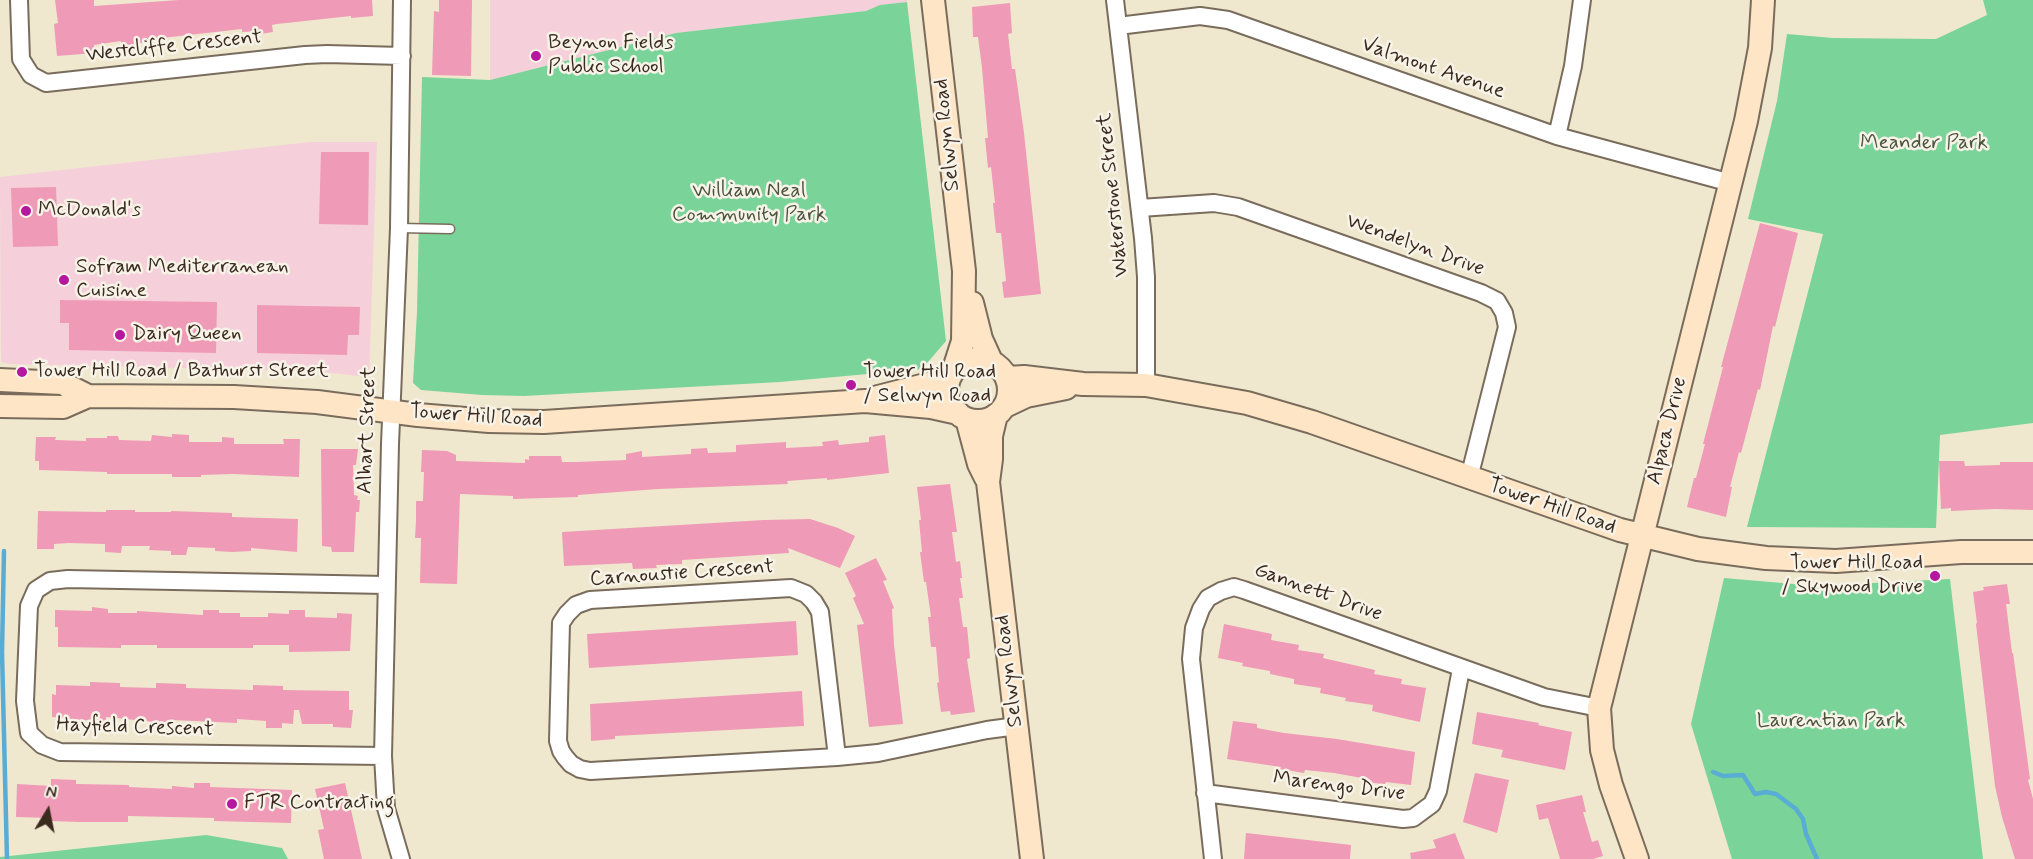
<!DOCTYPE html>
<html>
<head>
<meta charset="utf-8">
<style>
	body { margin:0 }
	#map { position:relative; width:2033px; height:859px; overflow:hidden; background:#efe8cf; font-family:Mynerve,sans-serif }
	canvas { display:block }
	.north { position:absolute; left:18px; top:781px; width:60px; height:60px; -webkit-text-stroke:4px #f7f3e8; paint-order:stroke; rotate:10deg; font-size:16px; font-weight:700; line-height:24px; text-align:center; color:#3b2a1e }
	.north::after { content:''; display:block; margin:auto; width:21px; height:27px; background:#3b2a1e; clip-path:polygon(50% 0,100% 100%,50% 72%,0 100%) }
</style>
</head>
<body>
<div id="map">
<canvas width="2033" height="859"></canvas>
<div class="north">N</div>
</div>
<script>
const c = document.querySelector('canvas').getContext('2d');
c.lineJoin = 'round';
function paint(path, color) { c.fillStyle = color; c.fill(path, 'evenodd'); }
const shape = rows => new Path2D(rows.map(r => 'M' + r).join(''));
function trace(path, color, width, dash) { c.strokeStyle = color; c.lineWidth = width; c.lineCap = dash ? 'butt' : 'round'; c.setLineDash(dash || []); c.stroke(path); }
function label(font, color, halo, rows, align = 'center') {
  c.font = font + ' Mynerve,sans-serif'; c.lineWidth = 5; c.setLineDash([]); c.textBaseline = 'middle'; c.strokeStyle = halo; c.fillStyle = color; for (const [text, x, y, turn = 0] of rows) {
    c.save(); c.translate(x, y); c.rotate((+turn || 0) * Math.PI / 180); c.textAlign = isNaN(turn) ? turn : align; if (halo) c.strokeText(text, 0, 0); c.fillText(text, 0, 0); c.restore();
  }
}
paint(shape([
	[490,0,907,0,907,2,880,5,866,11,676,33,490,80],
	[310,142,377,142,369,377,313,371,10,364,1,362,0,177]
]), '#f5cfda');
paint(shape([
	[1983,0,2033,0,2033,423,1940,435,1936,528,1747,527,1823,234,1748,219,1777,101,1787,34,1833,38,1936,39,1987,15],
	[907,2,946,341,922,369,780,382,524,396,482,395,421,390,413,383,417,312,422,77,490,80,676,33,866,11,880,5],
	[1724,578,1817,586,1950,579,1983,859,1732,859,1691,724],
	[206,835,282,848,288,859,0,859,0,857]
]), '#7ad399');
trace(shape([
	[4,551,2,652,7,859],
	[1713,772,1723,776,1743,775,1755,794,1766,792,1776,794,1796,809,1803,819,1806,834,1817,859]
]), '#59acd4', 4.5);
paint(shape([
	[55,0,94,0,94,6,179,0,372,0,373,16,351,18,351,16,277,24,272,25,273,32,260,34,260,31,242,32,242,29,162,38,133,45,121,46,121,41,94,45,95,53,57,56,54,24,58,23],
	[439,0,472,0,471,76,432,75,434,11,439,12],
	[1010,3,1012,33,1008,34,1012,69,1015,69,1024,133,1041,294,1004,298,1002,282,1006,281,1001,233,996,233,993,203,995,203,991,167,988,168,985,138,988,138,982,68,978,37,973,37,972,7],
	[321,152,369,152,368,225,319,224],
	[56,187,58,246,13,247,11,188],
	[1760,223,1798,233,1775,327,1773,326,1760,390,1758,389,1741,453,1739,452,1730,487,1732,487,1726,517,1687,507,1694,478,1696,478,1705,444,1703,444,1723,367,1721,367],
	[60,300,217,302,216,353,69,350,69,323,60,323],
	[257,305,360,307,359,335,348,335,347,355,257,353],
	[172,434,189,435,189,442,222,442,222,437,234,438,234,444,284,444,283,439,300,439,299,477,233,474,201,475,201,477,172,477,172,474,107,474,107,472,39,470,39,461,35,461,36,437,56,437,55,440,86,441,86,438,107,438,107,436,118,436,119,440,151,441,152,435,172,437],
	[885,435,889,473,827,480,827,478,787,481,788,484,658,489,578,495,578,497,513,499,513,496,460,494,457,584,420,583,421,538,415,538,416,521,416,501,423,501,424,472,421,472,422,450,447,451,456,455,456,461,525,463,525,459,529,460,529,456,561,456,562,462,576,462,626,460,626,454,642,451,642,457,691,454,691,449,707,448,708,453,736,452,736,445,786,442,786,448,823,446,822,442,838,440,839,445,869,442,869,437],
	[321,449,358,449,356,465,353,465,354,495,358,496,357,500,360,500,359,512,356,512,354,552,332,552,331,547,322,546],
	[1939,461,1964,461,1965,466,2000,465,2000,462,2033,462,2033,510,1995,509,1951,511,1951,508,1941,509],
	[950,484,957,532,952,532,956,562,960,561,962,578,960,578,963,598,959,598,963,627,967,627,969,647,970,658,967,659,975,712,951,715,950,711,941,712,937,683,939,682,936,647,931,647,928,617,931,617,926,582,924,582,920,552,922,552,919,520,921,520,917,487],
	[106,510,135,510,135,512,171,512,171,511,232,513,232,517,298,519,297,552,251,548,251,551,232,552,215,551,215,548,188,547,186,555,171,555,171,551,149,550,150,546,122,546,121,553,105,552,105,544,69,543,54,544,54,549,37,549,38,511,106,512],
	[810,519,838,528,855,536,840,568,788,548,789,553,682,560,682,564,656,565,657,568,633,569,632,563,564,566,562,532,764,520],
	[876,558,887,580,883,581,894,608,892,609,894,645,903,724,869,727,857,625,864,624,853,598,856,596,845,573],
	[2007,584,2010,604,2006,604,2012,653,2013,653,2022,719,2030,779,2028,780,2033,799,2033,859,2015,859,2002,817,1995,786,1976,624,1977,623,1973,592,1984,590,1983,587],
	[92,607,108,609,108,613,137,613,137,611,203,615,203,610,219,610,219,613,240,613,240,617,268,617,268,613,289,614,289,610,305,610,305,617,337,618,337,613,352,614,350,651,289,652,289,645,253,645,253,648,157,648,157,645,121,645,121,648,58,647,58,627,55,627,55,610,92,611],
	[796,621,798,655,589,668,587,634],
	[1224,624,1272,634,1271,640,1299,645,1298,650,1324,654,1323,658,1375,670,1374,674,1402,679,1401,684,1426,688,1420,722,1372,711,1373,705,1345,701,1346,698,1320,693,1321,688,1294,684,1294,679,1270,674,1270,671,1242,666,1243,663,1218,658],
	[90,682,120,683,120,687,156,688,156,683,186,684,186,688,253,690,253,685,283,686,283,690,349,691,349,710,353,710,351,728,333,727,333,724,302,724,299,710,294,710,293,724,282,723,282,728,266,728,266,721,237,719,237,723,172,720,171,727,155,726,155,722,106,717,106,722,52,717,52,694,56,695,56,685,90,686],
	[802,691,804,726,615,736,615,739,591,741,590,704],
	[1477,712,1539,723,1538,725,1572,732,1565,770,1501,757,1503,750,1472,744],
	[1233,721,1257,724,1257,728,1284,733,1337,739,1415,752,1411,785,1386,782,1385,784,1362,782,1362,778,1334,773,1305,770,1304,773,1280,769,1281,767,1227,759],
	[1475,773,1509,780,1497,833,1463,822],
	[51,779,76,780,76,784,129,785,129,787,172,789,172,786,194,788,194,783,210,783,210,787,292,790,291,823,214,821,214,818,128,816,128,822,80,822,50,821,50,818,16,817,17,784,51,786],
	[345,783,362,859,324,859,318,830,324,829,315,789],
	[1582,795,1586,812,1583,812,1592,842,1598,840,1603,856,1593,859,1560,859,1548,818,1539,820,1536,805],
	[1246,833,1351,845,1350,859,1244,859],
	[1455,833,1465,859,1411,859,1410,853,1436,848,1433,840]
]), '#ef9ab6');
const lane = shape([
	[399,228,450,229]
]);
const street = shape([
	[19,0,21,59,31,75,46,83,305,55,327,54,402,56],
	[1115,0,1143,238,1146,277,1146,385],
	[1118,26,1200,16,1228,20,1557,136,1731,183],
	[1557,136,1573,66,1582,0],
	[1140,208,1214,203,1238,207,1481,293,1497,301,1504,313,1507,327,1469,478],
	[383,756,60,752,42,745,29,733,25,701,29,606,36,590,50,581,68,579,386,585],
	[837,757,820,612,814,602,806,594,791,588,590,600,576,605,567,614,561,623,558,741,561,751,565,757,571,764,580,769,590,771,837,757,878,753,987,730,1017,726],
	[1205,793,1403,819,1413,818,1432,804,1438,791,1461,669],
	[401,859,386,808,383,756,390,444,399,228,402,0],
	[1213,859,1191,659,1194,628,1201,609,1208,598,1221,591,1234,587,1244,590,1544,697,1599,708]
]);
const secondary = shape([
	[933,0,964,271,963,341,954,369],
	[972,303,981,339,991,361],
	'947 390a31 31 0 1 1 62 0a31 31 0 1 1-62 0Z',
	[1007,378,1024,377,1083,384,1146,385,1247,403,1312,422,1620,530,1698,549,1766,558,1836,561,1961,552,2033,552],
	[0,380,62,383,88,396],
	[878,397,933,383,951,373],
	[0,406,63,407,88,396,234,397,317,402,418,415,489,421,544,422,865,401,931,407,958,413],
	[1005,406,1026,396,1066,388],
	[996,415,991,436,991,459,988,482,1032,859],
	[967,419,979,464,986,478],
	[1637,859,1611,785,1602,750,1599,708,1746,121,1760,48,1763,0]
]);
trace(lane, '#7a6c5c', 11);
trace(street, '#7a6c5c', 20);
trace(secondary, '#7a6c5c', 26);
trace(lane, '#fff', 8);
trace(street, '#fff', 16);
trace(secondary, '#fde5c5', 22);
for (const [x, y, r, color] of [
	[536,56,6,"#b5179e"],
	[26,211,6,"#b5179e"],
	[64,280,6,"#b5179e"],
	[120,335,6,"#b5179e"],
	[22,372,6,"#b5179e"],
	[851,385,6,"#b5179e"],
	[1935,576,6,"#b5179e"],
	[232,804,6,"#b5179e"]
]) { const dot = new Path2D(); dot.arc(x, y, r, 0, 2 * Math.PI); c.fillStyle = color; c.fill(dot); trace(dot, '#f7f3e8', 2); }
label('21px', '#3b2a1e', '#f7f3e8', [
	["Beynon Fields",548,44],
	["Public School",548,68],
	["McDonald's",38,211],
	["Sofram Mediterranean",76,268],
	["Cuisine",76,292],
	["Dairy Queen",132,335],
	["Tower Hill Road / Bathurst Street",34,372],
	["Tower Hill Road",863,373],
	["/ Selwyn Road",863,397],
	["Tower Hill Road",1923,564,"right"],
	["/ Skywood Drive",1923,588,"right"],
	["FTR Contracting",244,804]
], 'left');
label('21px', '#3b2a1e', '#f7f3e8', [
	["Westcliffe Crescent",174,47,-6],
	["Valmont Avenue",1433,69,19],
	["Selwyn Road",948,135,-96],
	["Waterstone Street",1114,195,-96],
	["Wendelyn Drive",1415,246,20],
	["Tower Hill Road",476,417,4],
	["Alhart Street",368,430,-88],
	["Alpaca Drive",1668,431,-76],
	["Tower Hill Road",1552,507,19],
	["Carnoustie Crescent",682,574,-4],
	["Gannett Drive",1318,593,20],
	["Selwyn Road",1010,671,-97],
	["Hayfield Crescent",135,728,2],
	["Marengo Drive",1339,787,7]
]);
label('21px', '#4b543d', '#f7f3e8', [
	["Meander Park",1924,144],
	["William Neal",749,192],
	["Community Park",749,216],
	["Laurentian Park",1831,722]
]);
</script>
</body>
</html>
